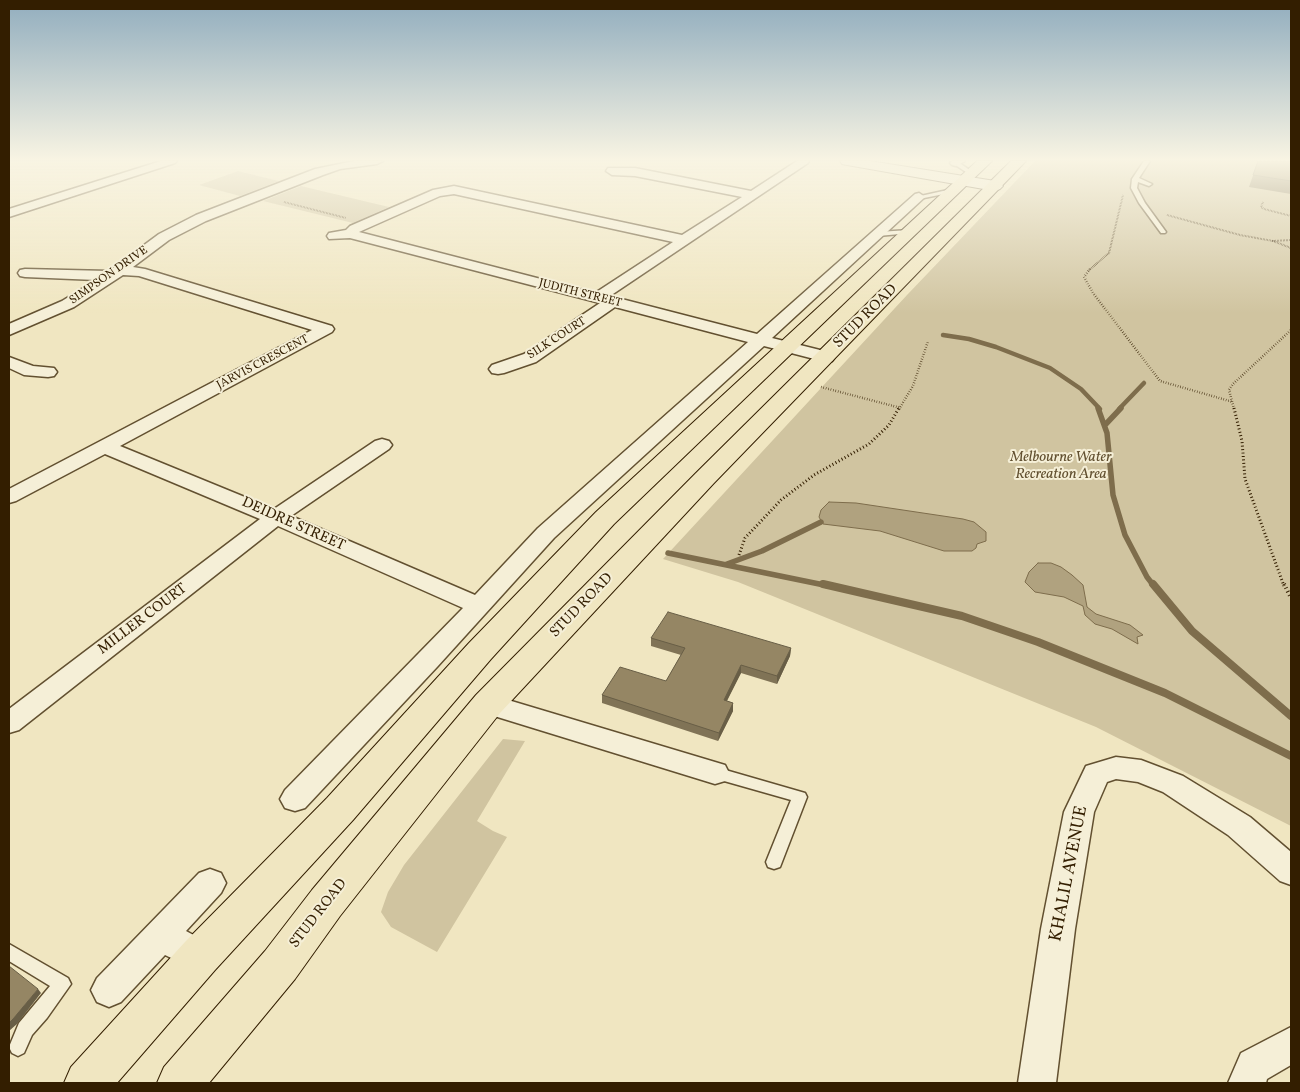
<!DOCTYPE html>
<html>
<head>
<meta charset="utf-8">
<style>
	body { margin:0 }
	#map { position:relative; width:1300px; height:1092px; overflow:hidden; background:#f0e6c1; font-family:Vollkorn,serif }
	canvas { display:block }
	.frame { position:absolute; inset:0; border:10px solid #331e00; pointer-events:none }
</style>
</head>
<body>
<div id="map">
<canvas width="1300" height="1092"></canvas>
<div class="frame"></div>
</div>
<script>
const c = document.querySelector('canvas').getContext('2d');
c.lineJoin = 'round';
function paint(path, color) { c.fillStyle = color; c.fill(path, 'evenodd'); }
const shape = rows => new Path2D(rows.map(r => 'M' + r).join(''));
function trace(path, color, width, dash) { c.strokeStyle = color; c.lineWidth = width; c.lineCap = dash ? 'butt' : 'round'; c.setLineDash(dash || []); c.stroke(path); }
function label(font, color, halo, rows, align = 'center') {
  c.font = font + ' Vollkorn,serif'; c.lineWidth = 4; c.setLineDash([]); c.textBaseline = 'middle'; c.strokeStyle = halo; c.fillStyle = color; for (const [text, x, y, turn = 0] of rows) {
    c.save(); c.translate(x, y); c.rotate((+turn || 0) * Math.PI / 180); c.textAlign = isNaN(turn) ? turn : align; if (halo) c.strokeText(text, 0, 0); c.fillText(text, 0, 0); c.restore();
  }
}
paint(shape([
	[1035,161,1291,161,1291,826,1096,727,738,582,663,559,907,295],
	[238,171,279,181,240,196,199,185],
	[301,186,389,207,353,223,263,201],
	[503,739,525,741,477,821,493,831,507,837,437,952,391,927,381,912,388,892,404,865]
]), '#d0c4a0');
const water = shape([
	[829,502,856,503,963,519,974,522,986,532,986,541,977,544,976,548,972,551,944,551,880,531,823,524,819,517,821,510,829,502],
	[1038,563,1051,563,1061,567,1072,575,1083,585,1087,607,1096,614,1130,625,1143,635,1137,637,1138,644,1112,629,1095,624,1085,615,1083,606,1064,597,1035,592,1025,582,1029,572,1038,563]
]);
paint(water, '#b0a27f');
trace(water, '#7e6d4c', 1);
trace(shape([
	[943,335,969,339,996,347,1050,368,1081,389,1100,409],
	[1119,409,1144,383]
]), '#7e6d4c', 4.5);
trace(shape([
	[1098,408,1107,433,1113,495,1125,535,1147,577,1154,586],
	[1105,425,1121,408],
	[668,553,829,586],
	[727,564,762,551,821,522]
]), '#7e6d4c', 5.5);
trace(shape([
	[823,584,962,616,1038,642,1165,693,1291,756],
	[1153,584,1192,631,1291,716]
]), '#7e6d4c', 8);
const service = shape([
	[1144,161,1150,161,1139,178,1152,184,1149,186,1138,182,1137,188,1145,203,1166,232,1165,233,1161,233,1139,203,1131,188,1132,179,1144,161],
	[954,162,958,162,974,173,969,174,954,164,954,162],
	[952,189,955,191,954,192,919,199,916,197,952,189],
	[909,230,911,231,911,233,878,236,875,234,878,232,909,230],
	[715,767,805,793,807,797,780,867,774,869,768,867,766,862,791,800,710,777,708,773,710,769,715,767],
	[9,944,68,978,71,984,47,1018,32,1035,24,1053,18,1056,12,1053,9,1047,19,1023,50,986,9,961,9,944]
]);
const minor = shape([
	[161,161,177,161,175,163,9,217,9,209,161,161],
	[354,161,383,161,377,164,340,169,323,175,206,221,169,240,133,267,145,269,332,326,334,329,332,332,120,446,274,509,375,441,382,439,389,441,392,445,389,449,291,516,475,595,538,528,748,342,615,307,536,362,504,373,498,374,492,373,489,369,492,365,524,354,600,303,350,238,329,239,327,236,329,233,346,230,350,226,433,190,454,186,682,235,742,197,635,176,612,175,606,171,608,168,635,168,751,191,797,161,809,161,808,163,610,296,757,334,915,194,919,193,925,197,772,338,832,353,835,357,832,361,826,362,764,346,554,538,437,667,305,808,295,811,285,808,280,799,285,790,463,608,278,526,19,730,9,733,9,709,260,519,105,454,16,501,9,503,9,489,312,330,139,276,123,275,74,307,9,335,9,324,62,301,96,280,25,277,20,276,18,273,20,270,25,269,109,271,159,234,196,215,315,169,354,161],
	[454,194,673,242,595,293,359,232,440,196,454,194],
	[952,161,965,161,956,166,952,165,950,163,952,161],
	[9,357,33,366,54,368,57,372,54,376,48,377,24,375,9,368,9,357],
	[488,694,715,762,725,765,729,773,725,781,715,784,478,711,475,704,478,697,488,694],
	[1116,757,1141,760,1183,776,1250,817,1291,852,1291,885,1280,881,1228,835,1163,792,1138,782,1116,779,1107,782,1094,812,1075,929,1056,1083,1018,1083,1041,929,1064,812,1086,766,1116,757],
	[210,869,221,873,226,883,221,893,186,931,212,945,217,956,212,967,200,972,165,955,121,1002,109,1007,97,1002,91,990,97,978,199,873,210,869],
	[1291,1027,1291,1065,1267,1079,1266,1083,1228,1083,1241,1053,1291,1027]
]);
const tertiary = shape([
	[840,161,870,161,995,181,1000,183,1003,186,1000,189,995,191,847,165,842,164,840,161]
]);
const trunk = shape([
	[977,161,992,161,614,524,491,659,353,820,215,970,117,1083,64,1083,71,1067,185,942,327,798,469,643,596,512,977,161],
	[1011,161,1026,161,714,483,500,713,340,916,295,979,209,1083,157,1083,164,1067,265,951,312,890,476,695,696,473,1011,161]
]);
trace(service, '#625030', 3);
trace(minor, '#625030', 3);
trace(tertiary, '#625030', 2);
trace(trunk, '#331e00', 2);
trace(shape([
	[284,202,346,218],
	[1263,202,1261,207,1264,209,1291,216],
	[1167,215,1240,235,1273,241],
	[1291,240,1273,241,1291,248],
	[1088,271,1109,253,1123,195]
]), '#331e00', 2, [0.5, 1]);
trace(shape([
	[1090,269,1084,277,1093,293,1160,381,1233,402],
	[821,387,901,408],
	[899,409,913,386,928,341],
	[1234,409,1229,390,1233,384,1291,330]
]), '#331e00', 2.5, [0.5, 2]);
trace(shape([
	[1234,408,1242,441,1245,479,1284,586],
	[739,555,745,538,781,500,814,475,869,444,889,425,899,408]
]), '#331e00', 3, [1, 2.5]);
trace(shape([
	[1284,584,1291,598]
]), '#331e00', 4, [1, 3]);
paint(service, '#f5efd7');
paint(minor, '#f5efd7');
paint(tertiary, '#f5efd7');
paint(trunk, '#f0e6c1');
paint(shape([
	[1258,161,1291,161,1291,194,1249,187],
	[651,638,791,648,790,656,777,684,741,673,727,701,733,703,733,711,718,741,602,703,602,695,666,681,681,655,651,646]
]), '#807356');
paint(shape([
	[791,648,790,656,777,684,777,676],
	[741,665,741,673,723,708,724,700],
	[733,703,733,711,718,741,719,733],
	[38,989,41,993,17,1024,9,1031,9,1023]
]), '#685e46');
const building = shape([
	[1258,161,1291,161,1291,181,1253,175,1258,161],
	[668,612,791,648,777,676,741,665,724,700,733,703,719,733,602,695,620,667,666,681,685,648,651,638,668,612],
	[9,966,38,989,13,1019,9,1023,9,966]
]);
paint(building, '#958664');
trace(building, '#685e46', 1);
const sky = c.createLinearGradient(0, 0, 0, 313);
sky.addColorStop(0, '#91adbe');
sky.addColorStop(0.51, '#f8f4e3');
sky.addColorStop(1, '#f8f4e300');
c.fillStyle = sky;
c.fillRect(0, 0, 1300, 313);
label('12px', '#331e00', '#f5efd7', [
	["SIMPSON DRIVE",109,276,-35],
	["JUDITH STREET",580,294,14],
	["SILK COURT",557,339,-33],
	["JARVIS CRESCENT",263,363,-28]
]);
label('15px', '#331e00', '#f5efd7', [
	["STUD ROAD",866,317,-45],
	["DEIDRE STREET",293,525,24],
	["STUD ROAD",582,606,-46],
	["MILLER COURT",143,620,-37],
	["STUD ROAD",319,914,-52]
]);
label('italic 15px', '#625030', '#f5efd7', [
	["Melbourne Water",1061,458],
	["Recreation Area",1061,475]
]);
label('18px', '#331e00', '#f5efd7', [
	["KHALIL AVENUE",1070,874,-79]
]);
</script>
</body>
</html>
